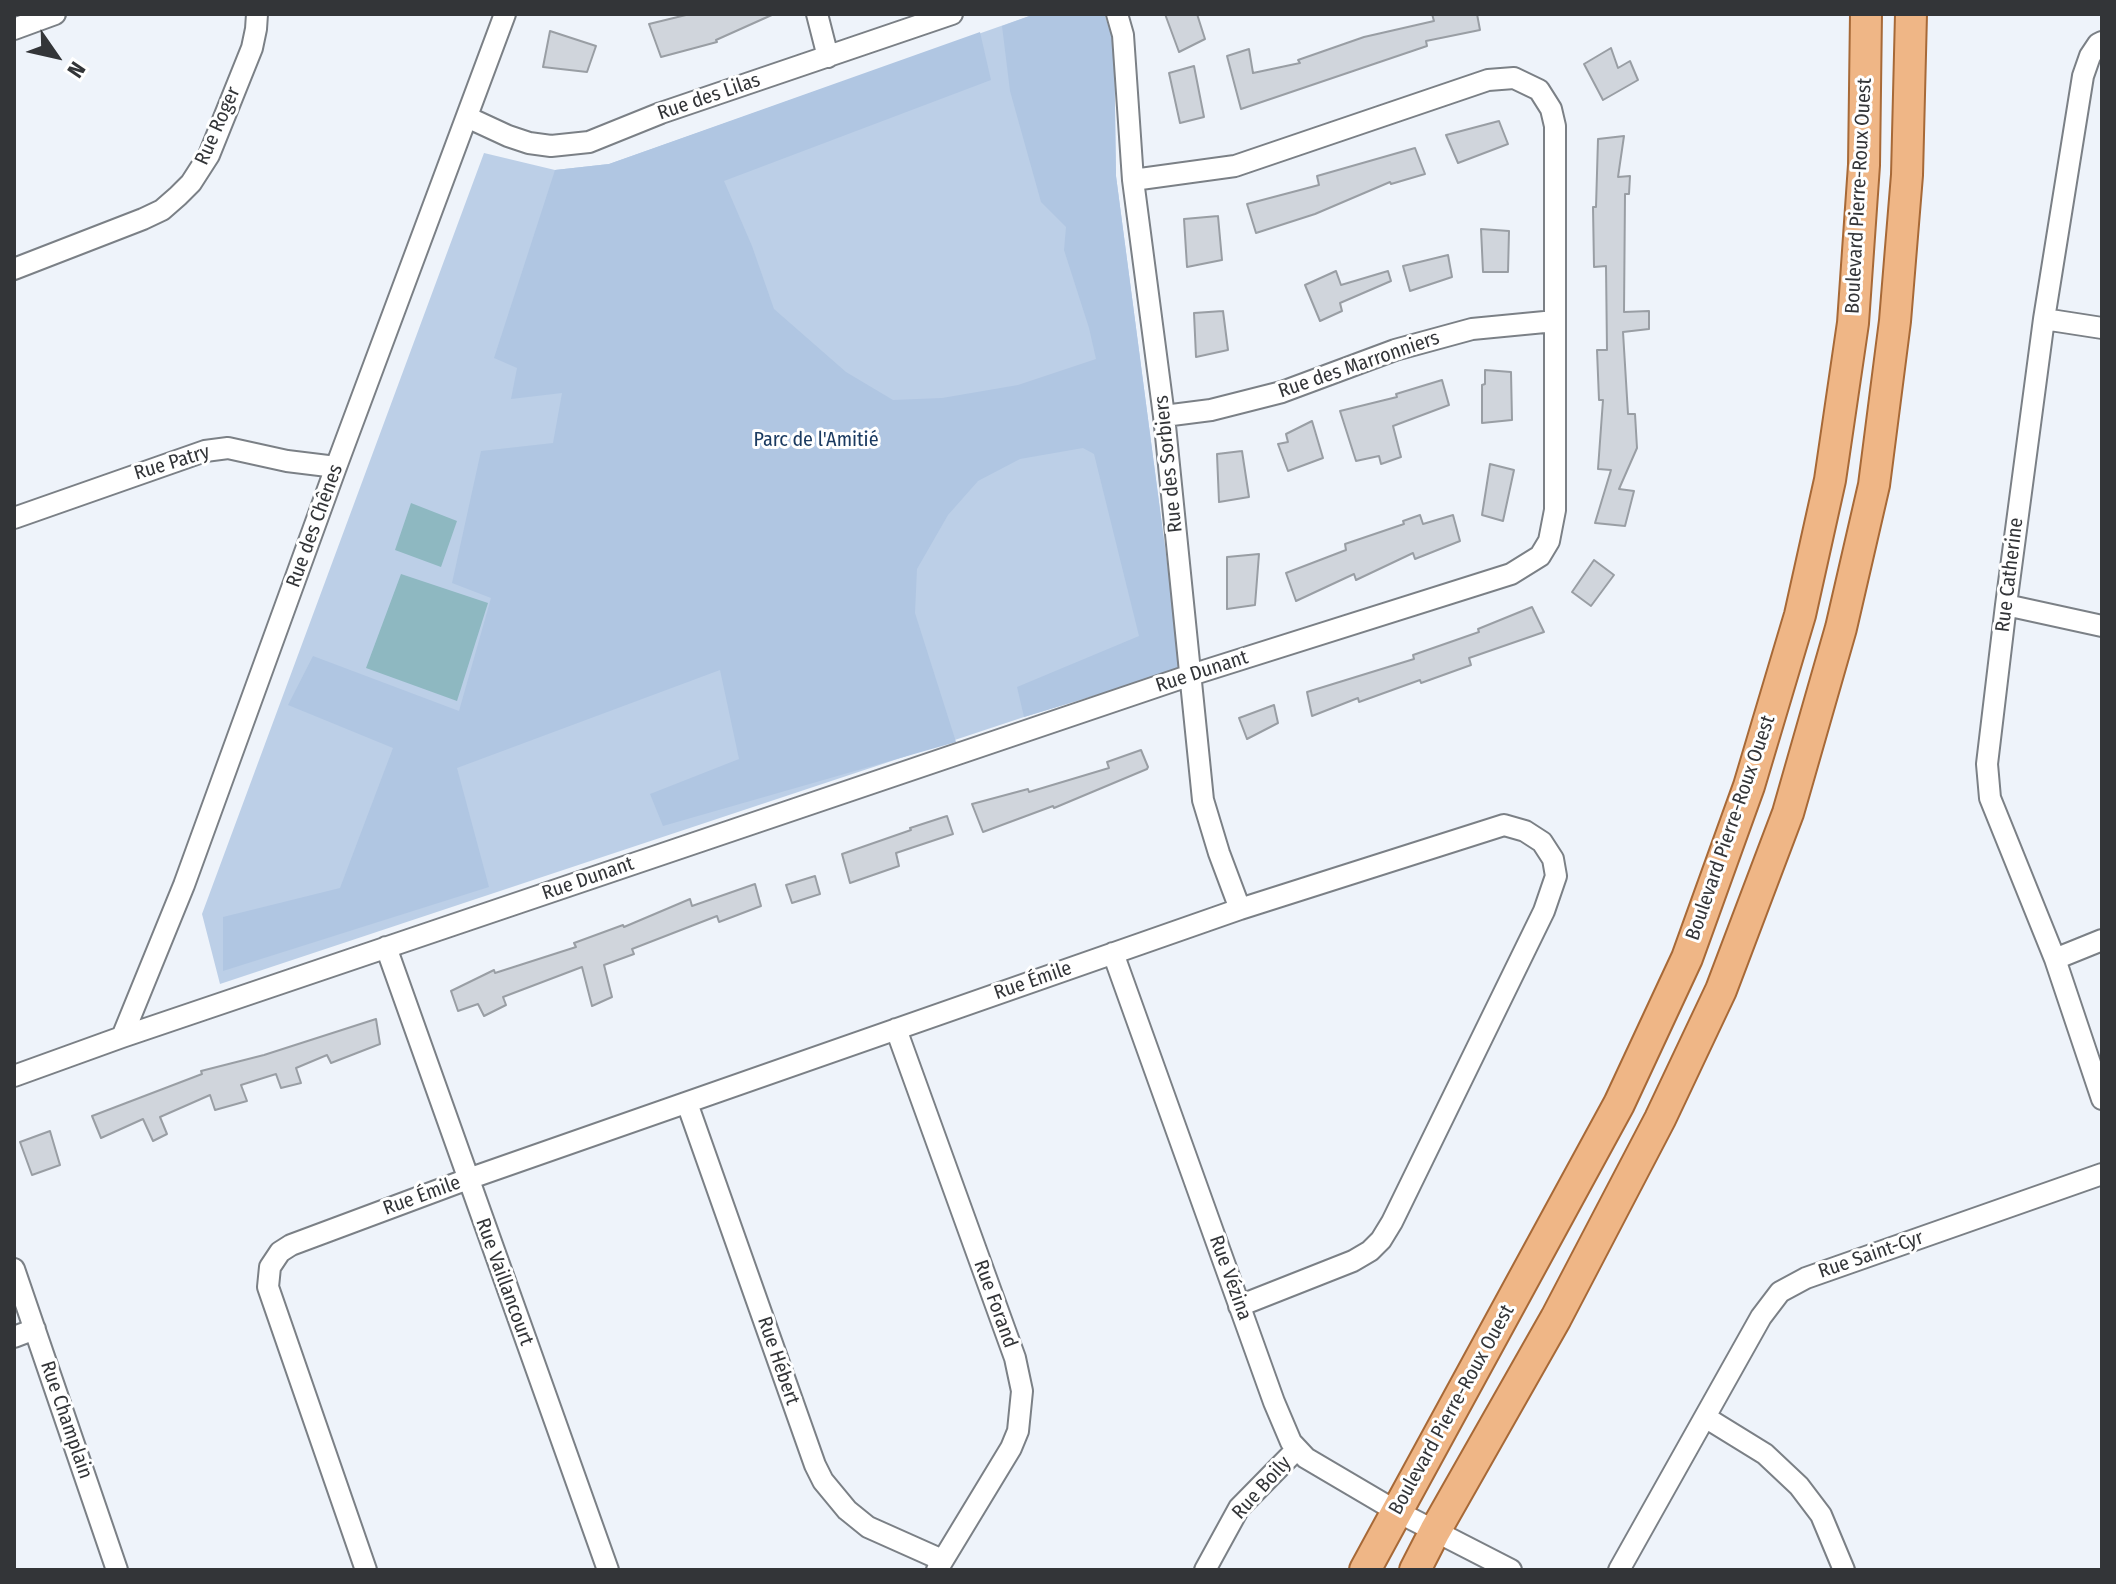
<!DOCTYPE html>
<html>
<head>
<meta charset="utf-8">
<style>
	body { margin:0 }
	#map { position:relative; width:2116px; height:1584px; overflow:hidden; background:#eef3fa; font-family:"Fira Sans Condensed",sans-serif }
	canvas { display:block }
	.frame { position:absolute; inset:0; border:16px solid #333538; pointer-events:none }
	.north { position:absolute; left:16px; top:16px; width:80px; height:80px; -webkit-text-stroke:6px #fff; paint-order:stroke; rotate:124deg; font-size:22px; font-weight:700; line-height:32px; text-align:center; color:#333538 }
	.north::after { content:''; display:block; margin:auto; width:28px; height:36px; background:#333538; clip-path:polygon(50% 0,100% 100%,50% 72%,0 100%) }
</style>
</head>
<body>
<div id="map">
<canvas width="2116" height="1584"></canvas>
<div class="frame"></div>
<div class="north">N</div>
</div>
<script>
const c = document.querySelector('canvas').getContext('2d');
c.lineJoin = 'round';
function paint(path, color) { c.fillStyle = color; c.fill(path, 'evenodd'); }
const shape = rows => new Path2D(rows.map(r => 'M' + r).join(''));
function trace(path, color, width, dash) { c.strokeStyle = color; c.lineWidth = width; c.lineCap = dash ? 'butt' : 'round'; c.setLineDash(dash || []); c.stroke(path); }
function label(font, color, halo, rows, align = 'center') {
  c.font = font + ' "Fira Sans Condensed",sans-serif'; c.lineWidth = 6; c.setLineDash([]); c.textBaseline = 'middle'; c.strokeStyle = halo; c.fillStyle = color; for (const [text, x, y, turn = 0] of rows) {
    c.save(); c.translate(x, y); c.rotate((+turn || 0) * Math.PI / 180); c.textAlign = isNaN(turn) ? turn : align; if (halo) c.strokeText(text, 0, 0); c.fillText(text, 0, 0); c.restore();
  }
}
paint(shape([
	[1035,14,1104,14,1114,43,1116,176,1181,669,1024,717,220,984,202,914,484,153,555,170,609,164]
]), '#bccfe7');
paint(shape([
	[1035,14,1104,14,1114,43,1116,176,1181,669,1024,717,1017,687,1139,636,1094,454,1083,448,1020,459,978,481,948,515,917,569,915,613,956,742,663,826,650,794,739,759,720,670,457,768,489,887,223,971,223,917,340,888,393,748,288,705,313,656,459,711,491,598,452,583,481,451,553,443,562,393,511,399,517,368,494,358,555,170,609,164,980,32,991,80,724,181,752,246,774,309,846,372,893,400,942,398,1018,385,1096,359,1089,328,1064,250,1066,227,1041,202,1010,91,1002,26]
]), '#b0c6e2');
paint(shape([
	[411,503,457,521,441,567,395,550],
	[401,574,488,603,457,701,366,668]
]), '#8eb8c1');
const building = shape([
	[690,14,774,14,716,40,717,42,661,57,649,24,690,14],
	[1165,14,1197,14,1205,39,1179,52,1165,14],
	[1432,14,1477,14,1480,30,1426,41,1427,46,1241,109,1227,56,1249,49,1253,73,1300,63,1298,60,1364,37,1434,21,1432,14],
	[550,31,596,46,587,72,543,67,550,31],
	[1611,48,1618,68,1630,61,1638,80,1603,100,1584,64,1611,48],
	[1194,66,1204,117,1180,123,1169,73,1194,66],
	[1499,121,1508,144,1458,163,1446,135,1499,121],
	[1624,136,1618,177,1630,176,1629,194,1625,194,1624,312,1649,311,1649,329,1623,332,1628,414,1635,414,1637,448,1619,489,1634,491,1625,526,1595,523,1611,470,1598,469,1603,400,1599,400,1597,350,1607,350,1606,266,1594,267,1593,207,1596,207,1598,139,1624,136],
	[1415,148,1425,174,1391,184,1390,182,1315,214,1256,233,1247,204,1319,185,1317,176,1415,148],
	[1218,216,1222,260,1187,267,1184,219,1218,216],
	[1481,229,1509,231,1508,272,1483,272,1481,229],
	[1448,255,1452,277,1410,291,1403,266,1448,255],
	[1336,271,1341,285,1388,271,1391,281,1340,303,1342,311,1320,321,1305,285,1336,271],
	[1223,311,1228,350,1196,357,1194,313,1223,311],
	[1485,370,1511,372,1512,420,1482,423,1482,385,1485,384,1485,370],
	[1442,380,1449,405,1393,426,1401,457,1381,464,1379,456,1356,461,1340,411,1397,397,1396,394,1442,380],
	[1312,421,1323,458,1288,471,1278,444,1288,442,1286,434,1312,421],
	[1242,451,1249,497,1219,502,1217,454,1242,451],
	[1490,464,1514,470,1503,521,1482,515,1490,464],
	[1420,515,1423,524,1453,515,1460,541,1415,559,1413,553,1356,580,1354,574,1296,601,1286,573,1346,550,1345,544,1404,524,1403,521,1420,515],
	[1259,554,1255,605,1227,609,1227,557,1259,554],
	[1594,560,1614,575,1591,606,1572,592,1594,560],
	[1532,607,1544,632,1469,658,1471,665,1421,683,1420,680,1359,702,1358,698,1312,716,1307,692,1414,659,1413,655,1479,632,1478,629,1532,607],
	[1274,705,1278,723,1247,739,1239,718,1274,705],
	[1141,750,1148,767,1147,769,1054,808,1053,806,983,832,972,804,1028,789,1029,792,1109,768,1107,762,1141,750],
	[947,816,953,834,896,853,899,866,850,883,842,854,911,830,910,828,947,816],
	[815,876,820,894,792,903,786,885,815,876],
	[755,884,761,906,719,922,717,916,632,949,634,954,604,965,612,997,592,1006,582,967,503,997,506,1005,484,1016,478,1004,458,1011,451,991,494,970,495,973,576,947,574,943,623,925,624,927,690,899,692,906,755,884],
	[376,1019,380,1044,331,1063,327,1055,296,1068,301,1083,281,1088,276,1074,241,1085,247,1101,215,1110,210,1095,160,1117,167,1134,153,1141,143,1119,101,1138,92,1116,202,1074,201,1071,264,1055,376,1019],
	[50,1131,60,1165,32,1175,20,1142,50,1131]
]);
paint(building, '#d0d5dc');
trace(building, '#999ea4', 2);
const street = shape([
	[817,14,828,57],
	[1117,14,1123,35,1133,180,1164,416,1203,800,1219,853,1240,909],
	[14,29,55,14],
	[2102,42,2098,44,2090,56,2083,76,2044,319,2006,605,1987,764,1990,798,2055,959,2102,1099],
	[467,117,508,136,529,143,551,146,589,142,661,113,952,14],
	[14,269,143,219,162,210,178,196,191,183,209,155,252,48,256,29,257,14],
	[2044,319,2102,328],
	[1164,416,1211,410,1282,392,1395,350,1472,329,1555,321],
	[14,518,205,451,228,448,287,461,336,467],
	[2006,605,2102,626],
	[386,947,608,1570],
	[1113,953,1274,1402,1291,1442,1306,1458,1396,1511,1511,1570],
	[2055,959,2102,940],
	[896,1029,1015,1358,1022,1391,1018,1431,1011,1448,937,1570],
	[122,1037,184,885,336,467,505,14],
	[14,1076,122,1037,1191,675,1511,574,1540,556,1549,541,1555,510,1555,126,1551,109,1539,90,1514,78,1488,80,1235,166,1133,180],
	[687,1103,815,1465,823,1481,847,1510,868,1527,942,1560],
	[14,1269,117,1570],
	[14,1337,35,1329],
	[1705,1417,1765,1454,1799,1486,1821,1515,1844,1570],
	[366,1570,268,1287,270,1267,280,1252,291,1245,468,1179,1240,909,1504,825,1525,831,1542,842,1553,859,1556,876,1544,911,1392,1222,1381,1240,1370,1251,1353,1261,1239,1306],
	[1205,1570,1239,1508,1297,1449],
	[1619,1570,1761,1317,1780,1292,1806,1278,2102,1174]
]);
const primary = shape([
	[1365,1570,1619,1104,1687,958,1749,786,1800,615,1830,480,1853,323,1864,165,1866,14],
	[1415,1570,1435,1531,1556,1318,1660,1119,1721,990,1788,813,1841,628,1874,485,1895,321,1907,175,1911,14]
]);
trace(street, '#7b8086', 24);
trace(primary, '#a76937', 34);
trace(street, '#fff', 20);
trace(primary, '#efb686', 30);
label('20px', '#333538', '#fff', [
	["Rue des Lilas",709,97,-19],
	["Rue Roger",218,126,-66],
	["Boulevard Pierre-Roux Ouest",1859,196,-87],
	["Rue des Marronniers",1359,365,-19],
	["Rue Patry",172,463,-17],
	["Rue des Sorbiers",1169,464,-96],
	["Rue des Chênes",315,526,-70],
	["Rue Catherine",2010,575,-83],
	["Rue Dunant",1202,672,-18],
	["Boulevard Pierre-Roux Ouest",1731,828,-71],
	["Rue Dunant",588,879,-19],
	["Rue Émile",1033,981,-19],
	["Rue Émile",422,1196,-20],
	["Rue Saint-Cyr",1871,1255,-19],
	["Rue Vézina",1230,1278,70],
	["Rue Vaillancourt",504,1282,70],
	["Rue Forand",995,1304,70],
	["Rue Hébert",778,1361,71],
	["Boulevard Pierre-Roux Ouest",1452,1410,-61],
	["Rue Champlain",66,1420,71],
	["Rue Boily",1262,1488,-48]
]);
label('20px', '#1b3b61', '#fff', [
	["Parc de l'Amitié",816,440]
]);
</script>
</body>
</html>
